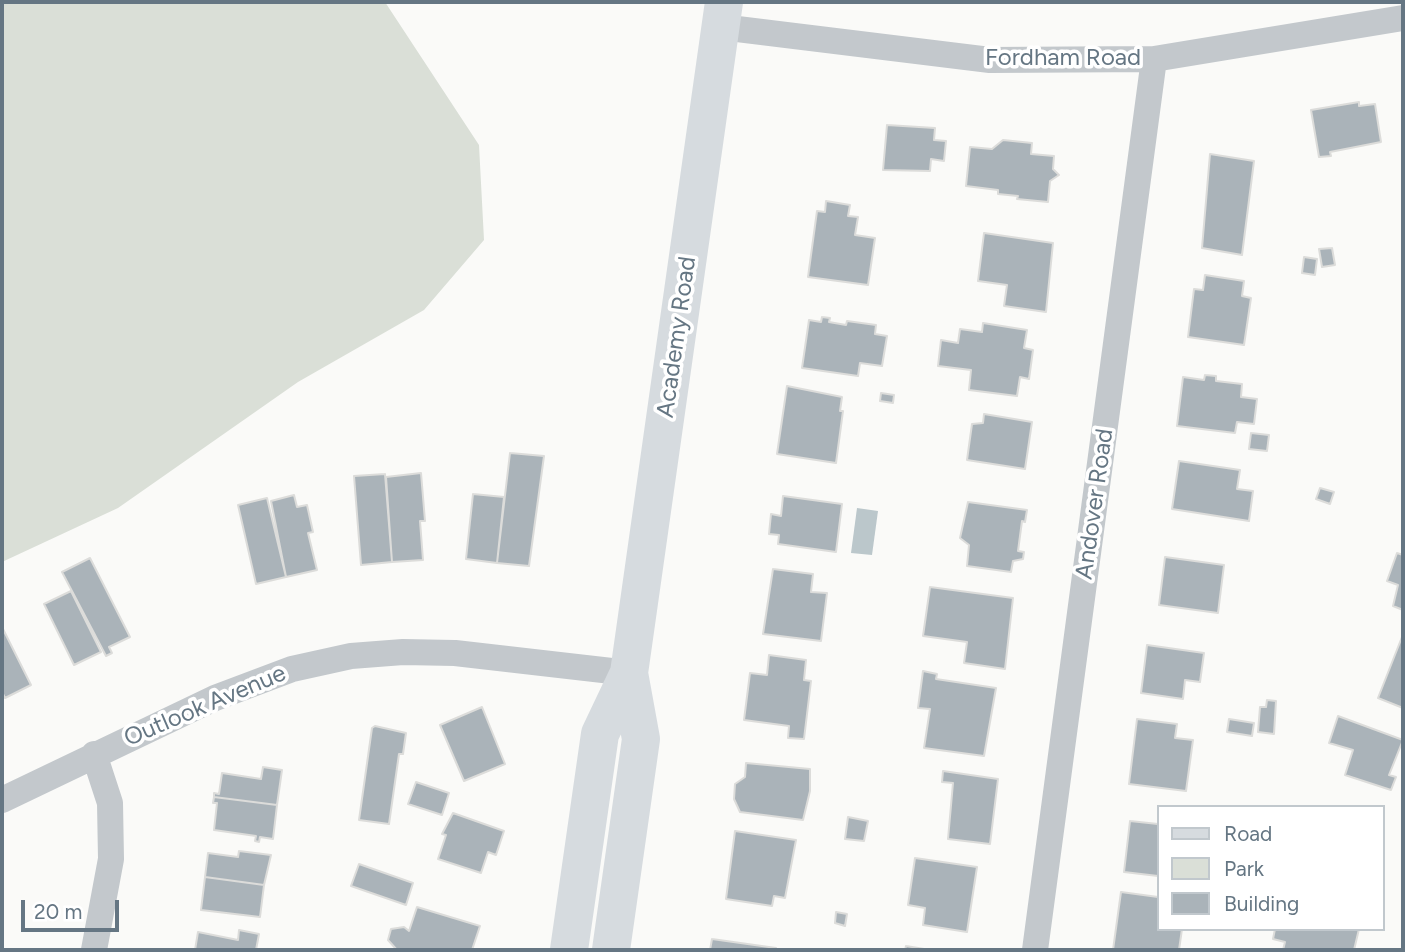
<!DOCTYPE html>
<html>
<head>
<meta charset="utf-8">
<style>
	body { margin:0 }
	#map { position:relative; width:1405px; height:952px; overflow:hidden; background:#fafaf8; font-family:Figtree,sans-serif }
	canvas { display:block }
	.frame { position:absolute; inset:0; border:4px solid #657683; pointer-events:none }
	.legend { position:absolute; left:1157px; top:805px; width:228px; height:126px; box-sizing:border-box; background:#fff; border:2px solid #c1c8cd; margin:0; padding:9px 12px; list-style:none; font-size:21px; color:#657683 }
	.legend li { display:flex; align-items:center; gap:14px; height:35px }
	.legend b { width:35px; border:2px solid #c1c8cd }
	.scale { position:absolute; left:21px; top:900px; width:98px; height:32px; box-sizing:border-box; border:4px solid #657683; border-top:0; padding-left:9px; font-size:21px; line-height:24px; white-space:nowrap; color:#657683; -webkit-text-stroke:5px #fff; paint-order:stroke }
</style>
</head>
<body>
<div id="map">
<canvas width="1405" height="952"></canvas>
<div class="frame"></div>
<ul class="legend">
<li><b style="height:9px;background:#d6dbdf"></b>Road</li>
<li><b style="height:19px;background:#dadfd7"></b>Park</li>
<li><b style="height:19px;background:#aab3b9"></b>Building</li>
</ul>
<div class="scale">20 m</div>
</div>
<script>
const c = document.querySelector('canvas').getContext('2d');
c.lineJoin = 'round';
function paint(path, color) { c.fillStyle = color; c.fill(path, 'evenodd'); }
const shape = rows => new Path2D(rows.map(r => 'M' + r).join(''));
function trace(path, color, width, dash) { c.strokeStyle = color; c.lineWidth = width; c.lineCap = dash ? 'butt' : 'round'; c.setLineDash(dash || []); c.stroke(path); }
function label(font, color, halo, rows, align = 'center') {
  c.font = font + ' Figtree,sans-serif'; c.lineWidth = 7; c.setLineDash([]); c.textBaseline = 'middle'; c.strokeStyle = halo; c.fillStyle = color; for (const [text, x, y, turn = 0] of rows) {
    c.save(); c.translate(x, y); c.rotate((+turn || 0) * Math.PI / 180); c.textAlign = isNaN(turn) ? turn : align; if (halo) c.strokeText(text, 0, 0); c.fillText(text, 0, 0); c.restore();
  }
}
paint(shape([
	[2,2,385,2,479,145,484,240,424,310,298,382,118,508,2,562]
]), '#dadfd7');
paint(shape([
	[857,508,878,511,872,555,851,553]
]), '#bbc7cb');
const building = shape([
	[1359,102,1359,106,1375,104,1381,142,1330,152,1331,156,1319,157,1311,110,1359,102],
	[887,125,935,128,934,140,946,141,944,161,931,159,930,171,883,170,887,125],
	[1003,140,1032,143,1031,154,1054,156,1053,169,1059,175,1050,181,1048,202,1017,199,1018,196,998,194,998,190,966,186,970,147,992,149,1003,140],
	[1210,154,1254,161,1242,255,1202,248,1210,154],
	[826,201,850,205,848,216,858,217,855,235,875,238,868,285,808,277,817,211,825,212,826,201],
	[984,233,1053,243,1046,312,1004,306,1007,285,978,281,984,233],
	[1332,248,1335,265,1322,267,1319,249,1332,248],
	[1304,257,1317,259,1315,275,1302,273,1304,257],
	[1205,275,1244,281,1242,296,1251,298,1244,345,1188,337,1194,289,1203,290,1205,275],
	[822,317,830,318,829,322,846,325,847,321,876,325,875,334,887,336,882,366,860,363,858,376,802,368,809,320,821,322,822,317],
	[983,323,1027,330,1024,348,1033,350,1029,379,1020,377,1017,396,969,390,971,370,938,366,941,340,958,343,960,329,982,332,983,323],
	[1205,375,1216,376,1216,381,1242,384,1241,397,1257,399,1254,424,1237,422,1235,433,1177,426,1183,377,1204,380,1205,375],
	[787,386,842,397,840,411,843,411,836,463,777,454,787,386],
	[881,393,894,395,893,403,880,401,881,393],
	[984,414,1032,422,1025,469,967,460,972,424,983,423,984,414],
	[1251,433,1269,435,1267,451,1249,449,1251,433],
	[510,453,544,456,529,566,497,563,510,453],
	[1179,461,1240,470,1237,489,1253,491,1249,521,1172,509,1179,461],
	[421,473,425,521,420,521,423,560,392,562,386,477,421,473],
	[385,474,392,562,361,565,354,476,385,474],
	[1320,488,1334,492,1330,504,1316,499,1320,488],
	[473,494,504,497,497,563,466,559,473,494],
	[294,495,297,507,307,505,313,532,308,533,317,570,286,577,271,501,294,495],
	[783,496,842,504,836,552,778,544,779,535,769,534,771,514,781,516,783,496],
	[267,498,286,577,256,584,238,505,267,498],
	[968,502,1027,510,1025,522,1022,521,1018,551,1024,552,1023,559,1013,561,1011,572,967,566,969,545,960,538,968,502],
	[1397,553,1403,555,1403,610,1393,606,1398,585,1387,581,1397,553],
	[1165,557,1224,565,1218,613,1159,605,1165,557],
	[90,558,130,637,109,647,112,653,106,656,62,572,90,558],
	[773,569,813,574,811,592,827,593,821,641,763,634,773,569],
	[930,587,1013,598,1005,669,964,663,967,642,923,636,930,587],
	[71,591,101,652,74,665,44,604,71,591],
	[2,627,31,685,5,698,2,692,2,627],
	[1402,637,1403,637,1403,708,1378,698,1402,637],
	[1147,645,1204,653,1200,682,1185,680,1183,699,1141,693,1147,645],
	[769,655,806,660,804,680,811,681,804,739,788,738,789,726,744,720,750,673,767,675,769,655],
	[923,671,937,674,936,679,996,688,984,756,924,748,930,709,918,708,923,671],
	[1267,700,1276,701,1274,734,1258,732,1260,707,1266,707,1267,700],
	[482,707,505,764,464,781,440,725,482,707],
	[1338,716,1403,740,1389,775,1396,777,1391,790,1345,775,1353,750,1329,743,1338,716],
	[1137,719,1177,724,1175,738,1193,740,1186,791,1129,784,1137,719],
	[1229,719,1254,723,1252,736,1227,732,1229,719],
	[375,726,406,733,403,754,399,754,389,824,359,820,372,728,375,726],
	[746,763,810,769,810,791,803,820,740,812,734,799,735,784,745,777,746,763],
	[263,767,282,770,277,805,214,797,214,793,219,794,222,773,261,779,263,767],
	[943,771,998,779,990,844,948,839,953,783,942,782,943,771],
	[416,782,449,793,442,815,408,804,416,782],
	[214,797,277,805,273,839,260,837,259,842,255,841,256,836,214,830,217,803,213,803,214,797],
	[453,813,504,831,496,855,488,852,481,873,438,859,446,835,442,834,453,813],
	[848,817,868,821,864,841,845,839,848,817],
	[1130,821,1158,824,1158,876,1124,872,1130,821],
	[735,831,796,840,785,898,774,896,772,906,726,899,735,831],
	[239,851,271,855,264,885,205,877,208,853,238,857,239,851],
	[915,858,977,867,967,932,923,925,925,908,908,905,915,858],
	[359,864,413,883,406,905,351,886,359,864],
	[205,877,264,885,260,917,201,910,205,877],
	[1121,892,1158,897,1158,929,1182,929,1179,950,1113,950,1121,892],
	[417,907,480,926,472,950,397,950,388,940,391,929,404,927,409,931,417,907],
	[836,912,847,914,845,926,835,923,836,912],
	[1275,929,1359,929,1354,950,1283,950,1285,942,1273,939,1275,929],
	[239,930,259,934,256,950,195,950,198,932,238,940,239,930],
	[712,939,776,948,776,950,710,950,712,939],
	[906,946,930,950,905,950,906,946]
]);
paint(building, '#aab3b9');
trace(building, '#dcdcda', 2);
trace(shape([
	[721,27,990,60,1154,59,1403,18],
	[2,800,215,698,292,669,351,656,403,652,455,653,629,673],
	[94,950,111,859,110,803,94,754],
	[1035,950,1154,59]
]), '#c3c8cc', 26);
trace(shape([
	[569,950,600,734,629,673,724,2],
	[611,950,641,739,629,673]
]), '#d6dbdf', 38);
label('24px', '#657683', '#fff', [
	["Fordham Road",1063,58],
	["Academy Road",677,337,-82],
	["Andover Road",1095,504,-82],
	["Outlook Avenue",205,706,-23]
]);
</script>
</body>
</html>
